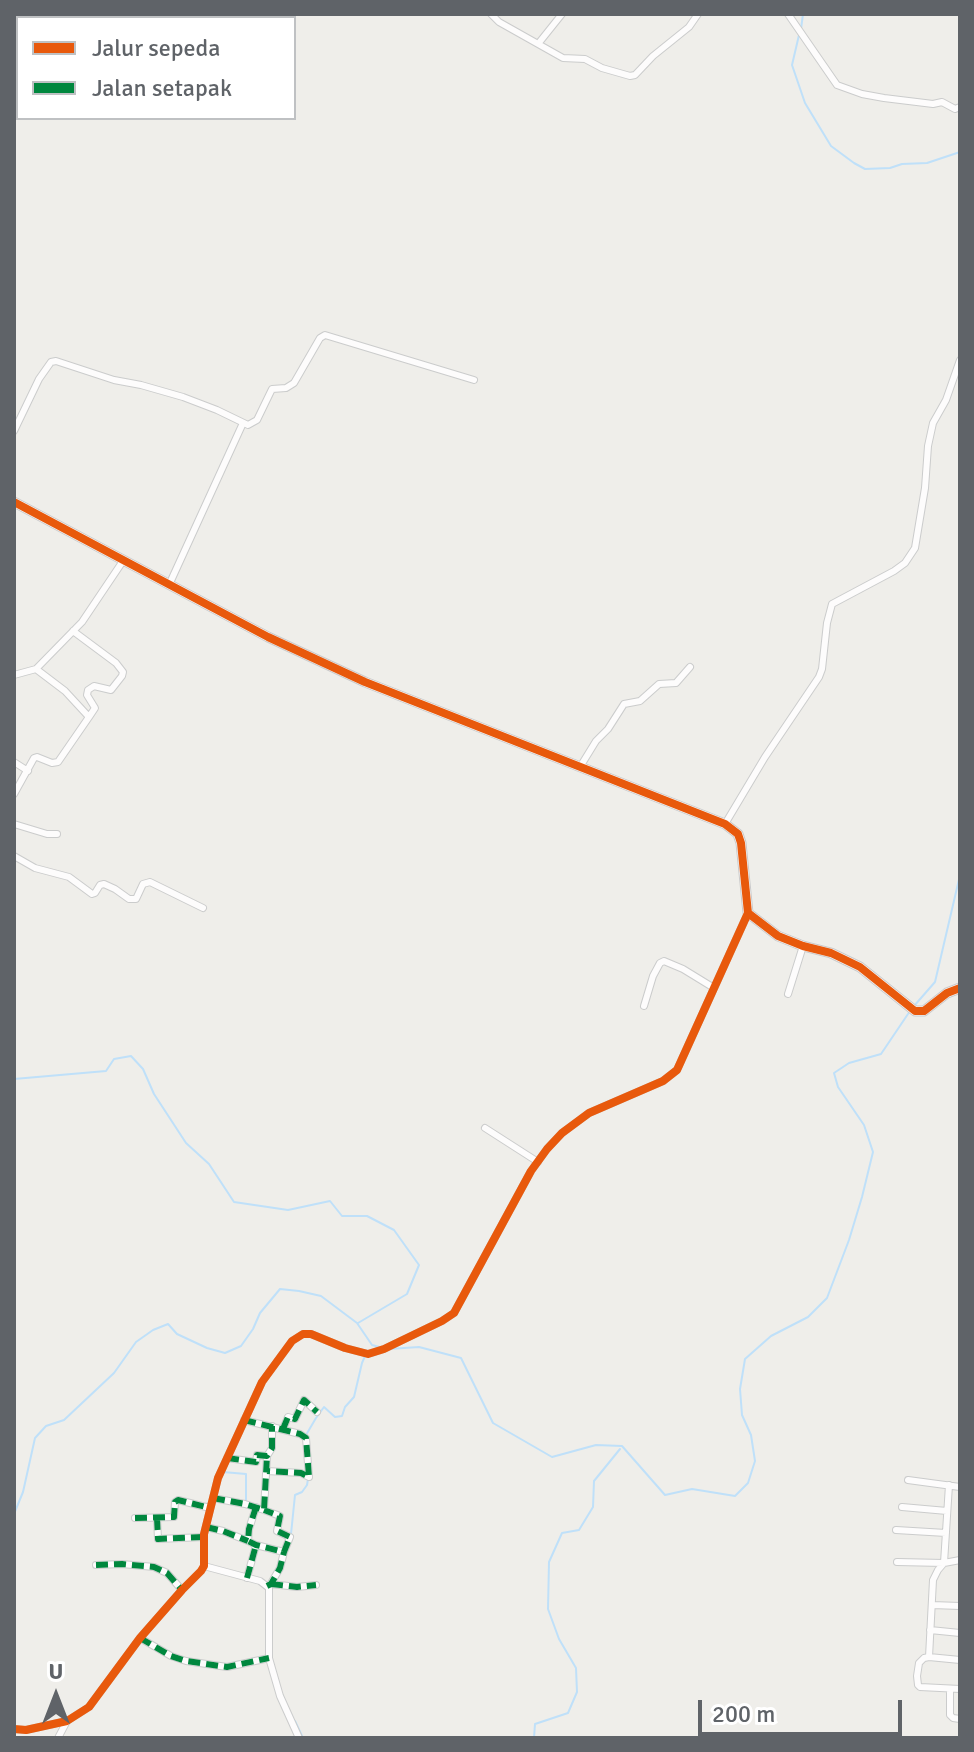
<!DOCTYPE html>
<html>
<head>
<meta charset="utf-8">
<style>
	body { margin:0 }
	#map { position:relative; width:974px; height:1752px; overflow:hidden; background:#efeeea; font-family:Signika,sans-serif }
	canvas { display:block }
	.frame { position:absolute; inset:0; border:16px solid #5f6368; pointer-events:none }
	.legend { position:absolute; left:16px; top:16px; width:280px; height:104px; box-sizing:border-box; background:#fff; border:2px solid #bfc1c3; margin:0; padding:10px 14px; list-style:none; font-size:24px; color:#5f6368 }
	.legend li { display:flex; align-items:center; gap:16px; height:40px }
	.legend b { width:40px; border:2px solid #bfc1c3 }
	.north { position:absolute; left:16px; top:1656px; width:80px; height:80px; -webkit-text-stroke:6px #fff; paint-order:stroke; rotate:0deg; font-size:22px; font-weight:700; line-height:32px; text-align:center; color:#5f6368 }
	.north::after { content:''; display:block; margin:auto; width:28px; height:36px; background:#5f6368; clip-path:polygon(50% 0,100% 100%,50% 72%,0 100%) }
	.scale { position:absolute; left:698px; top:1700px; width:204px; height:36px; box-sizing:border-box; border:4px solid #5f6368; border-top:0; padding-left:10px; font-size:24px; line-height:28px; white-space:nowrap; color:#5f6368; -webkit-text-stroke:6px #fff; paint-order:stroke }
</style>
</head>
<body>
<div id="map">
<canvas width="974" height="1752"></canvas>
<div class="frame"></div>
<ul class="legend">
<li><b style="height:10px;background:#e8590c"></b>Jalur sepeda</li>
<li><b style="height:10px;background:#00873e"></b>Jalan setapak</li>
</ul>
<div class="north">U</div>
<div class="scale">200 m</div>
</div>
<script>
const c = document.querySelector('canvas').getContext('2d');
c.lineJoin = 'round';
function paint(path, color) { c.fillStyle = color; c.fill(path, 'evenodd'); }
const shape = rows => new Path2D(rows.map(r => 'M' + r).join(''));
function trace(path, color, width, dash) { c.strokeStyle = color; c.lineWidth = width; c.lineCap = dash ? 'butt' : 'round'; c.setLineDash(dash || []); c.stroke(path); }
paint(shape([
	[106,14,190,14,174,18,106,18]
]), '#d8ebd6');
trace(shape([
	[801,29,803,14],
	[799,35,792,65,805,103,831,146,854,163,865,169,890,168,902,164,927,163,960,152],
	[914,1006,935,982,960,875],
	[14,1079,106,1071,114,1059,131,1056,143,1069,154,1094,186,1143,209,1164,234,1202,288,1210,330,1201,342,1216,367,1216,394,1230,419,1265,407,1294,358,1323],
	[389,1349,419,1347,461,1358,493,1423,552,1457,596,1445,622,1446,665,1495,692,1489,735,1496,748,1483,755,1461,751,1435,742,1415,740,1389,745,1359,771,1336,808,1317,827,1298,849,1240,862,1197,873,1152,864,1125,838,1087,834,1073,849,1063,881,1054,910,1011],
	[306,1435,316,1418,324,1407,335,1417,342,1416,345,1407,354,1397,362,1363,365,1356],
	[223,1472,246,1474,246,1500],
	[14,1514,23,1492,35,1438,46,1426,64,1420,114,1373,136,1342,153,1330,168,1324,177,1334,207,1348,225,1353,241,1346,253,1329,260,1313,280,1289,299,1291,321,1296,357,1323,372,1345,383,1348],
	[291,1534,295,1495,302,1492,307,1485,308,1479],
	[295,1721,303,1738],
	[534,1738,535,1724,568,1713,577,1692,576,1668,559,1639,548,1609,549,1562,562,1533,579,1530,593,1507,594,1481,620,1449]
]), '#bfe0f9', 2);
const street = shape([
	[238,14,258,18],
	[491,14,499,22,563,58,585,59,602,68,630,76,635,75,653,56,689,27,698,14],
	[788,14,837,85,862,94,884,98,933,104,942,102,955,109,960,107],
	[194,18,206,14],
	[287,18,290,14],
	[538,44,562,14],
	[14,115,18,115],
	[14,431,39,379,51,362,56,361,114,380,141,385,183,397,217,410,248,425,257,420,272,389,286,388,294,383,320,338,325,335,474,380],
	[169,585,243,423],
	[73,631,116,663,123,672,122,676,111,690,94,686,88,690,87,695,95,708,89,717],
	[14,675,36,669],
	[14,762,28,771],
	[580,767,596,741,608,729,624,704,640,701,659,684,676,683,690,667],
	[14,794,34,758,37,757,52,763,58,762,89,717,65,691,36,669,82,622,123,561],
	[14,824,47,834,57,834],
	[725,824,765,757,819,677,822,669,827,623,832,604,894,571,905,563,915,548,925,488,928,446,933,423,946,400,960,360],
	[14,856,35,868,69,877,92,894,95,893,100,885,104,884,115,889,129,899,136,899,143,884,150,882,203,908],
	[788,994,803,946],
	[644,1006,653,976,660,963,664,961,683,969,714,988],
	[485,1128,538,1162],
	[244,1420,300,1434,306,1438,309,1477,301,1473,267,1471],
	[283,1429,288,1417,295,1419,304,1400,317,1412],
	[227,1458,256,1462,257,1455,267,1456,272,1448,272,1426],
	[908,1480,960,1487],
	[949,1485,944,1563,938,1570,933,1580,929,1657,924,1658,919,1663,917,1676,918,1685,920,1687,960,1689],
	[213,1498,245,1504,264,1510,267,1456],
	[256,1507,249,1529,248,1541,256,1545,284,1552,290,1537,277,1531,280,1516,264,1510],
	[902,1507,947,1511],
	[135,1518,174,1517,175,1502,178,1500,210,1508],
	[157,1518,158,1539,204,1537],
	[206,1527,223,1531,248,1541],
	[896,1530,946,1533],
	[897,1562,944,1563,960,1560],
	[96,1565,122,1564,154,1567,167,1573,182,1590],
	[204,1566,260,1581,269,1588,269,1658,280,1696,299,1738],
	[247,1578,256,1545],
	[271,1584,297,1587,316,1585],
	[270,1585,280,1568,284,1552],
	[932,1605,960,1606],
	[930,1630,960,1633],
	[140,1638,171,1656,186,1661,227,1667,269,1658],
	[929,1657,960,1660],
	[950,1689,950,1715,953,1718,960,1719],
	[14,1729,26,1730,67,1721,89,1707,140,1638,182,1590,201,1571,204,1566,204,1534,218,1478,262,1382,292,1341,303,1334,311,1334,345,1348,368,1354,384,1349,442,1321,454,1313,531,1171,547,1149,562,1133,589,1113,663,1081,677,1070,748,913],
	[58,1738,67,1721]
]);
const secondary = shape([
	[14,502,268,637,365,682,725,824,738,834,741,843,748,913,778,936,803,946,831,953,860,967,915,1011,924,1011,947,993,960,988]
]);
trace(street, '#cbcccc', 8);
trace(secondary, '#cacacb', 11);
trace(street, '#fdfcfc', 6);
trace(secondary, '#fdfcfc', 9);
trace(shape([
	[244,1420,300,1434,306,1438,309,1477,301,1473,267,1471],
	[283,1429,288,1417,295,1419,304,1400,317,1412],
	[227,1458,256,1462,257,1455,267,1456,272,1448,272,1426],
	[213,1498,245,1504,264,1510,267,1456],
	[256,1507,249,1529,248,1541,256,1545,284,1552,290,1537,277,1531,280,1516,264,1510],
	[135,1518,174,1517,175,1502,178,1500,210,1508],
	[157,1518,158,1539,204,1537],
	[206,1527,223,1531,248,1541],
	[96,1565,122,1564,154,1567,167,1573,182,1590],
	[247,1578,256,1545],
	[271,1584,297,1587,316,1585],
	[267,1586,271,1584,280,1568,284,1552],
	[140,1638,171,1656,186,1661,227,1667,269,1658]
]), '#00873e', 6, [12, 6]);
trace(shape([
	[14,502,268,637,365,682,725,824,738,834,741,843,748,913,778,936,803,946,831,953,860,967,915,1011,924,1011,947,993,960,988],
	[14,1729,26,1730,67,1721,89,1707,140,1638,182,1590,201,1571,204,1566,204,1534,218,1478,262,1382,292,1341,303,1334,311,1334,345,1348,368,1354,384,1349,442,1321,454,1313,531,1171,547,1149,562,1133,589,1113,663,1081,677,1070,748,913]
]), '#e8590c', 8);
</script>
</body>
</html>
